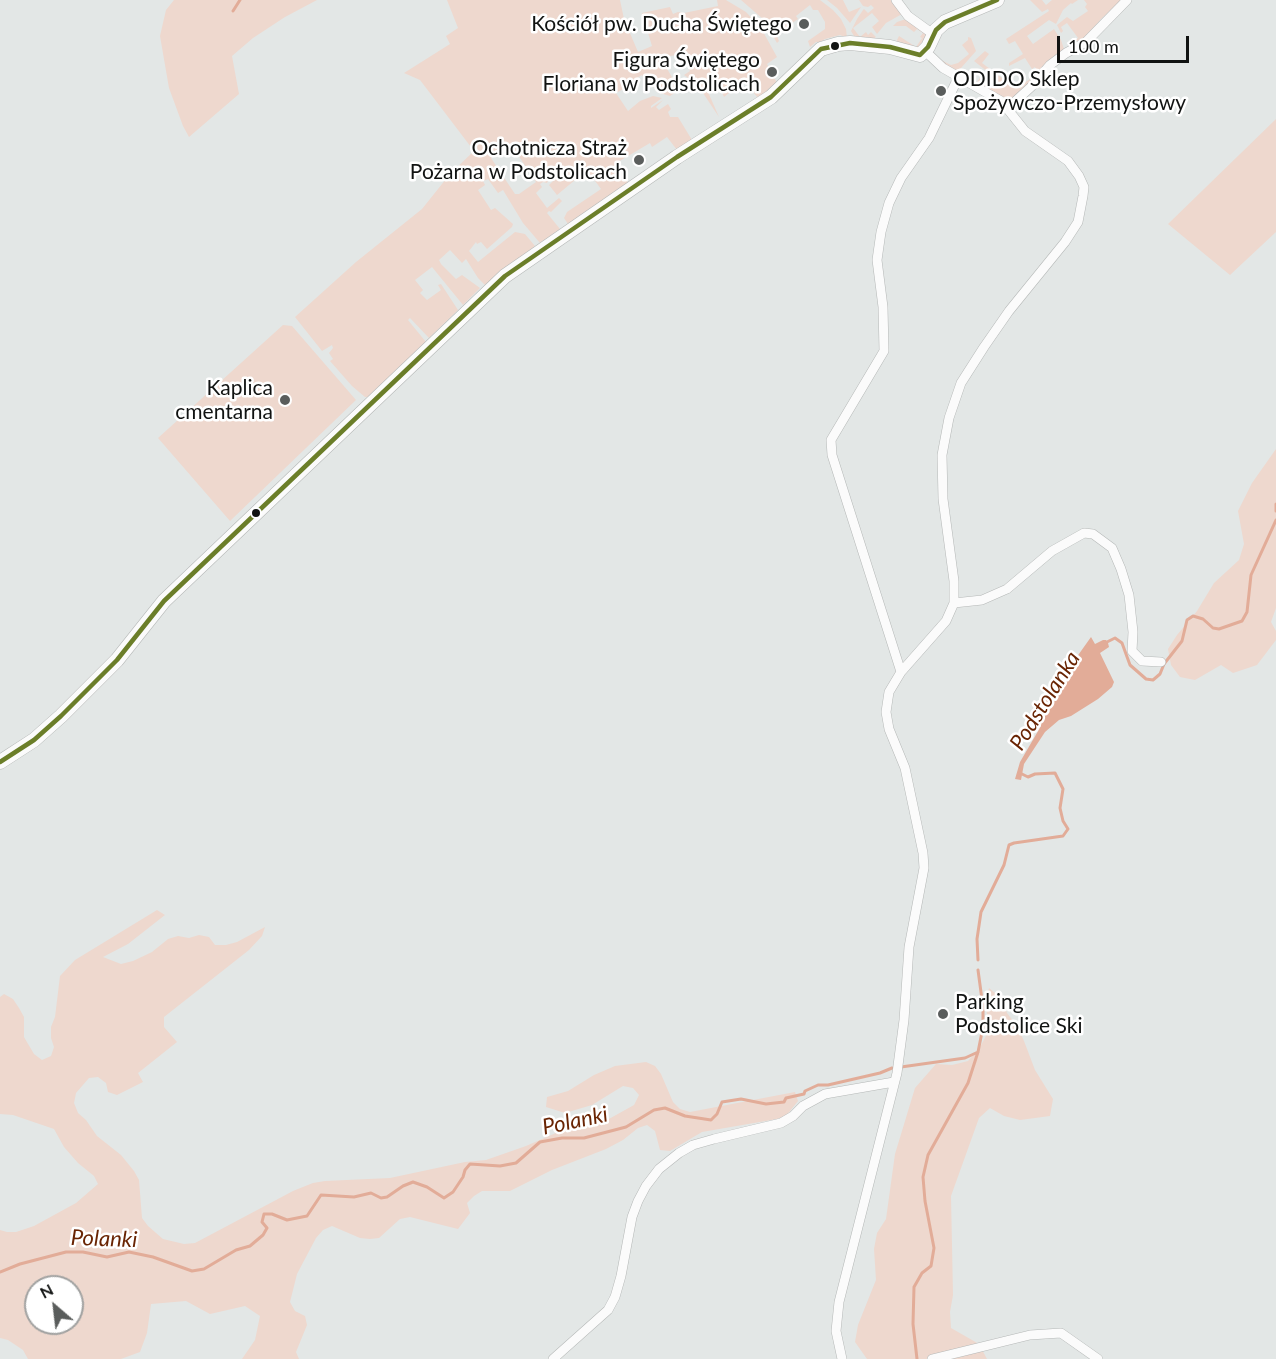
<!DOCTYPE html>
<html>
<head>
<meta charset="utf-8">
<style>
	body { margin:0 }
	#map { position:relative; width:1276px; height:1359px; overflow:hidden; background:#e3e7e6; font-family:Lato,sans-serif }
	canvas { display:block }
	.north { position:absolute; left:24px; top:1275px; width:60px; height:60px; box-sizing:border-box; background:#fff; border:2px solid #a0a1a0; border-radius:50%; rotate:332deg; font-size:16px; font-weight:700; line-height:24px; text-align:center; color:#111312 }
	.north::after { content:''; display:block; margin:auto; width:21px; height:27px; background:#5a5d5c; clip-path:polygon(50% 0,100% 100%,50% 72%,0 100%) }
	.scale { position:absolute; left:1057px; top:36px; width:132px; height:27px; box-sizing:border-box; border:3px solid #111312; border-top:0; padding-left:8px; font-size:18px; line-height:21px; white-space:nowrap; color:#111312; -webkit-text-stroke:4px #fff; paint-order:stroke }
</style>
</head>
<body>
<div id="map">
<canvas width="1276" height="1359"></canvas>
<div class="north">N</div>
<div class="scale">100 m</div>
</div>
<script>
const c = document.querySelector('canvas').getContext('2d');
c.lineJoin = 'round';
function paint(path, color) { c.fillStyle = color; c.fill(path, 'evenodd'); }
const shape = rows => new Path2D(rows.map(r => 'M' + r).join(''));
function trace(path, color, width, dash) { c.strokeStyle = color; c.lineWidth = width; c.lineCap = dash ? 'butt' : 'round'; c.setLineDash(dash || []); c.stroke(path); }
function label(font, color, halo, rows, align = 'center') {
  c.font = font + ' Lato,sans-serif'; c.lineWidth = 5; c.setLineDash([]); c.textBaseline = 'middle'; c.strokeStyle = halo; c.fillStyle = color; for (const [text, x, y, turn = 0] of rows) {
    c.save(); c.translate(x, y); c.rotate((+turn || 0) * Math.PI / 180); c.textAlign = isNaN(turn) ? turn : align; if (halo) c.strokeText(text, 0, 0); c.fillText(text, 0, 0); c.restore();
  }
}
paint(shape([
	[174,0,317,0,285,17,253,38,232,56,239,94,189,137,183,126,169,88,160,36,166,10],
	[447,0,620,0,624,19,638,52,652,46,642,13,670,7,673,14,678,12,684,13,718,6,717,0,726,0,746,12,761,28,777,57,767,64,777,83,758,98,744,81,724,97,719,86,708,92,719,117,697,84,684,75,690,71,681,55,682,51,678,52,678,55,669,56,661,63,663,66,665,65,673,79,680,75,680,89,670,96,657,92,647,76,644,78,642,75,635,79,636,82,616,93,628,111,640,101,653,96,662,98,651,106,651,108,663,100,656,107,659,110,668,104,671,109,668,112,670,117,678,117,692,140,677,150,667,137,652,147,650,143,618,162,628,183,568,224,564,218,567,212,601,189,587,170,557,195,549,185,555,179,550,176,547,183,543,182,540,184,542,187,536,193,547,208,559,198,562,201,551,212,549,211,547,213,560,229,540,243,523,223,503,190,498,193,488,179,483,181,485,185,478,190,491,210,495,208,513,224,512,227,487,249,481,242,477,244,476,242,469,251,478,262,515,232,525,234,535,246,485,285,478,278,466,259,462,263,450,250,439,260,441,264,456,279,462,275,480,288,463,305,432,267,415,280,423,290,420,293,427,300,441,290,438,285,441,284,458,310,429,338,410,318,408,320,426,342,368,397,365,397,352,386,330,361,333,359,329,353,333,348,332,345,322,351,295,317,356,262,422,209,450,174,474,151,420,80,404,73,450,44,446,36,458,28],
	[512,146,536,182,519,194,515,194,491,158],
	[741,0,820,0,833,10,841,19,846,29,847,38,840,35,825,39,820,42,816,42,810,47,808,41,825,29,825,22,818,10,813,10,810,5,796,16,798,19,776,34,779,41,777,43,763,19],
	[827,0,843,0,849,12,861,7,850,23,837,8],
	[859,0,893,0,902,14,886,23,877,34,872,27,879,21,872,13,853,28,860,37,866,32,868,35,871,32,876,37,872,40,856,39,851,31,857,19,863,10,864,9,868,13,874,8,871,5,868,7,863,6],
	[1030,0,1042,0,1046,5,1052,0,1078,0,1072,4,1071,3,1063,10,1056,24,1049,20,1027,36,1033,44,1054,29,1061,40,1064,49,1012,100,1003,99,976,83,981,77,989,85,995,82,993,76,974,61,985,51,989,54,982,63,1002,78,1003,77,1007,83,1012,80,1016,85,1019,83,1021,85,1032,78,1031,75,1037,71,1035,67,1032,69,1025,58,1009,66,1009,63,1023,54,1015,41,1009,44,1006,39,1049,11,1048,9,1042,12],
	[1084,0,1122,0,1101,19,1085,38,1069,47,1068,43,1070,43,1078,38,1067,23,1061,27,1063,31,1061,33,1057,25,1067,17,1073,21,1088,11,1085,7,1087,4],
	[906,19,928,35,916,50,896,42,899,36,916,47,922,38,920,37,923,33,917,29,914,32,906,26,893,26,897,22],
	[968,37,971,38,976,51,961,68,956,70,946,66,939,59,951,65,958,63,969,54,962,45,968,40],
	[1276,119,1276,232,1230,275,1168,224],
	[283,325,292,326,356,400,230,521,158,438],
	[1276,449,1276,608,1271,622,1276,631,1276,640,1257,665,1233,673,1221,665,1195,680,1180,677,1171,665,1168,649,1177,635,1197,611,1214,583,1239,560,1244,544,1238,511,1252,483],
	[157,910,165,915,128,944,103,957,121,964,133,961,152,952,168,939,178,936,189,938,199,935,209,937,215,945,226,945,237,942,265,927,262,936,249,950,164,1017,164,1027,177,1042,138,1073,143,1082,117,1095,108,1092,106,1083,98,1077,89,1078,76,1093,74,1103,78,1113,86,1120,97,1136,121,1155,134,1171,139,1180,142,1218,148,1226,163,1239,184,1244,195,1243,293,1191,313,1183,325,1181,390,1178,465,1162,486,1160,526,1146,565,1129,607,1120,634,1105,639,1095,633,1088,623,1086,592,1105,565,1113,546,1107,547,1097,568,1091,594,1075,615,1066,646,1062,655,1066,661,1074,673,1102,680,1109,690,1112,795,1092,798,1101,786,1116,777,1119,702,1132,670,1151,660,1150,655,1131,647,1125,638,1128,623,1140,606,1149,552,1170,510,1191,482,1191,474,1196,467,1203,470,1213,458,1229,410,1217,400,1219,379,1238,370,1239,360,1238,332,1226,323,1230,316,1238,297,1274,290,1302,295,1311,305,1316,307,1325,296,1352,299,1359,242,1359,255,1340,260,1316,245,1306,210,1314,186,1301,151,1304,147,1333,140,1352,121,1359,28,1359,23,1350,8,1340,0,1338,0,1230,7,1232,16,1232,34,1226,76,1203,98,1184,94,1176,78,1163,64,1147,54,1129,13,1115,0,1114,0,997,4,994,13,999,19,1008,24,1017,24,1037,34,1054,42,1060,51,1056,54,1047,51,1038,51,1027,55,1017,60,976,75,960],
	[36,1287,72,1287,72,1323,36,1323],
	[989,988,1001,998,1007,1013,1017,1026,1024,1041,1035,1070,1053,1099,1050,1116,1020,1120,1004,1116,990,1108,979,1118,951,1196,953,1295,950,1312,951,1328,979,1344,987,1359,867,1359,855,1342,858,1325,876,1280,874,1249,877,1233,886,1219,895,1154,915,1088,936,1064,952,1065,968,1061,979,1049,987,1034,988,1019,985,1003]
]), '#eed8ce');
paint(shape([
	[1091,637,1095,644,1103,640,1106,640,1108,643,1109,647,1100,653,1114,682,1112,687,1098,699,1071,716,1059,720,1045,732,1024,764,1021,780,1015,779,1020,762,1041,726,1041,714,1038,702,1057,679,1069,668]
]), '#e2ac98');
trace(shape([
	[233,11,240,0],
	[1276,504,1276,511],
	[1105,643,1115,638,1122,643,1130,665,1146,679,1153,680,1160,674,1164,664,1182,641,1187,620,1193,616,1203,619,1213,628,1219,629,1242,621,1247,612,1251,575,1276,520],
	[978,960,977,939,981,912,1004,865,1009,845,1014,843,1063,836,1068,829,1063,821,1060,808,1063,789,1055,773,1035,774,1028,777,1020,773],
	[901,1067,965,1058,978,1052],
	[0,1272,20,1264,66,1252,83,1252,107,1257,129,1252,153,1257,192,1271,204,1269,236,1250,250,1246,263,1235,267,1228,262,1222,264,1214,272,1214,287,1220,307,1216,321,1195,354,1197,371,1193,381,1198,387,1197,403,1186,413,1182,427,1187,444,1198,453,1192,463,1177,465,1170,470,1164,500,1166,516,1163,540,1142,562,1138,584,1138,626,1127,654,1110,665,1108,685,1116,711,1120,717,1114,722,1102,741,1099,766,1104,784,1102,786,1098,804,1094,805,1091,818,1085,828,1085,880,1073,892,1068],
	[917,1359,913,1324,914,1287,922,1273,931,1266,934,1248,925,1201,923,1177,928,1155,968,1083,978,1052,983,1027,983,1007,978,970]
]), '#e2ac98', 3);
const street = shape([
	[896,0,908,16,933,34],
	[1008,108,1032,86,1050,65,1066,53,1086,42,1127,0],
	[954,603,982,600,1007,589,1052,551,1084,533,1093,534,1112,548,1121,569,1129,595,1133,632,1132,651,1142,661,1161,662],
	[901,672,832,455,831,440,884,351,883,307,877,260,881,232,889,203,901,178,929,138,959,76],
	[553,1359,608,1310,615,1297,621,1276,632,1217,638,1201,646,1186,659,1169,679,1153,693,1145,714,1139,781,1123,793,1116,803,1106,825,1094,894,1082],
	[842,1359,836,1331,839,1302,897,1073,904,1020,909,947,924,868,923,853,905,768,889,729,886,712,889,692,901,672,946,621,954,603,954,581,943,499,942,455,949,418,961,383,984,347,1009,311,1065,242,1078,222,1083,196,1084,187,1079,176,1068,161,1025,131,1001,101,943,68,925,51],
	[932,1359,1030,1335,1061,1333,1098,1359]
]);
const secondary = shape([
	[0,762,34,740,61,716,117,660,164,601,505,276,677,157,771,97,821,49,838,44,850,43,890,47,920,55,928,47,936,30,945,22,997,0]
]);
trace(street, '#b5b8b7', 10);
trace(secondary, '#b5b8b7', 15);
trace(street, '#fbfbfb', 9);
trace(secondary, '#fbfbfb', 14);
trace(shape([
	[0,762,34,740,61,716,117,660,164,601,505,276,677,157,771,97,821,49,850,43,890,47,920,55,928,47,936,30,945,22,997,0]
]), '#6b7e29', 4.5);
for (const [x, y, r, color] of [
	[804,24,6,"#5a5d5c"],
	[835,46,5,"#111312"],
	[772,72,6,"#5a5d5c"],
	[941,91,6,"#5a5d5c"],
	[639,160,6,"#5a5d5c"],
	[285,400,6,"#5a5d5c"],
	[256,513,5,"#111312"],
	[943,1014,6,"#5a5d5c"]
]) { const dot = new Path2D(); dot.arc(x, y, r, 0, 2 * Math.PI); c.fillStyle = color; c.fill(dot); trace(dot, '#fff', 2); }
label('21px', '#111312', '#fff', [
	["Kościół pw. Ducha Świętego",792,24],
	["Figura Świętego",760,60],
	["Floriana w Podstolicach",760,84],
	["ODIDO Sklep",953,79,"left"],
	["Spożywczo-Przemysłowy",953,103,"left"],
	["Ochotnicza Straż",627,148],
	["Pożarna w Podstolicach",627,172],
	["Kaplica",273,388],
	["cmentarna",273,412],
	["Parking",955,1002,"left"],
	["Podstolice Ski",955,1026,"left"]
], 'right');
label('italic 22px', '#692403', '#fff', [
	["Podstolanka",1045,701,-58],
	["Polanki",575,1121,-12],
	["Polanki",104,1239,2]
]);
</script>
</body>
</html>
